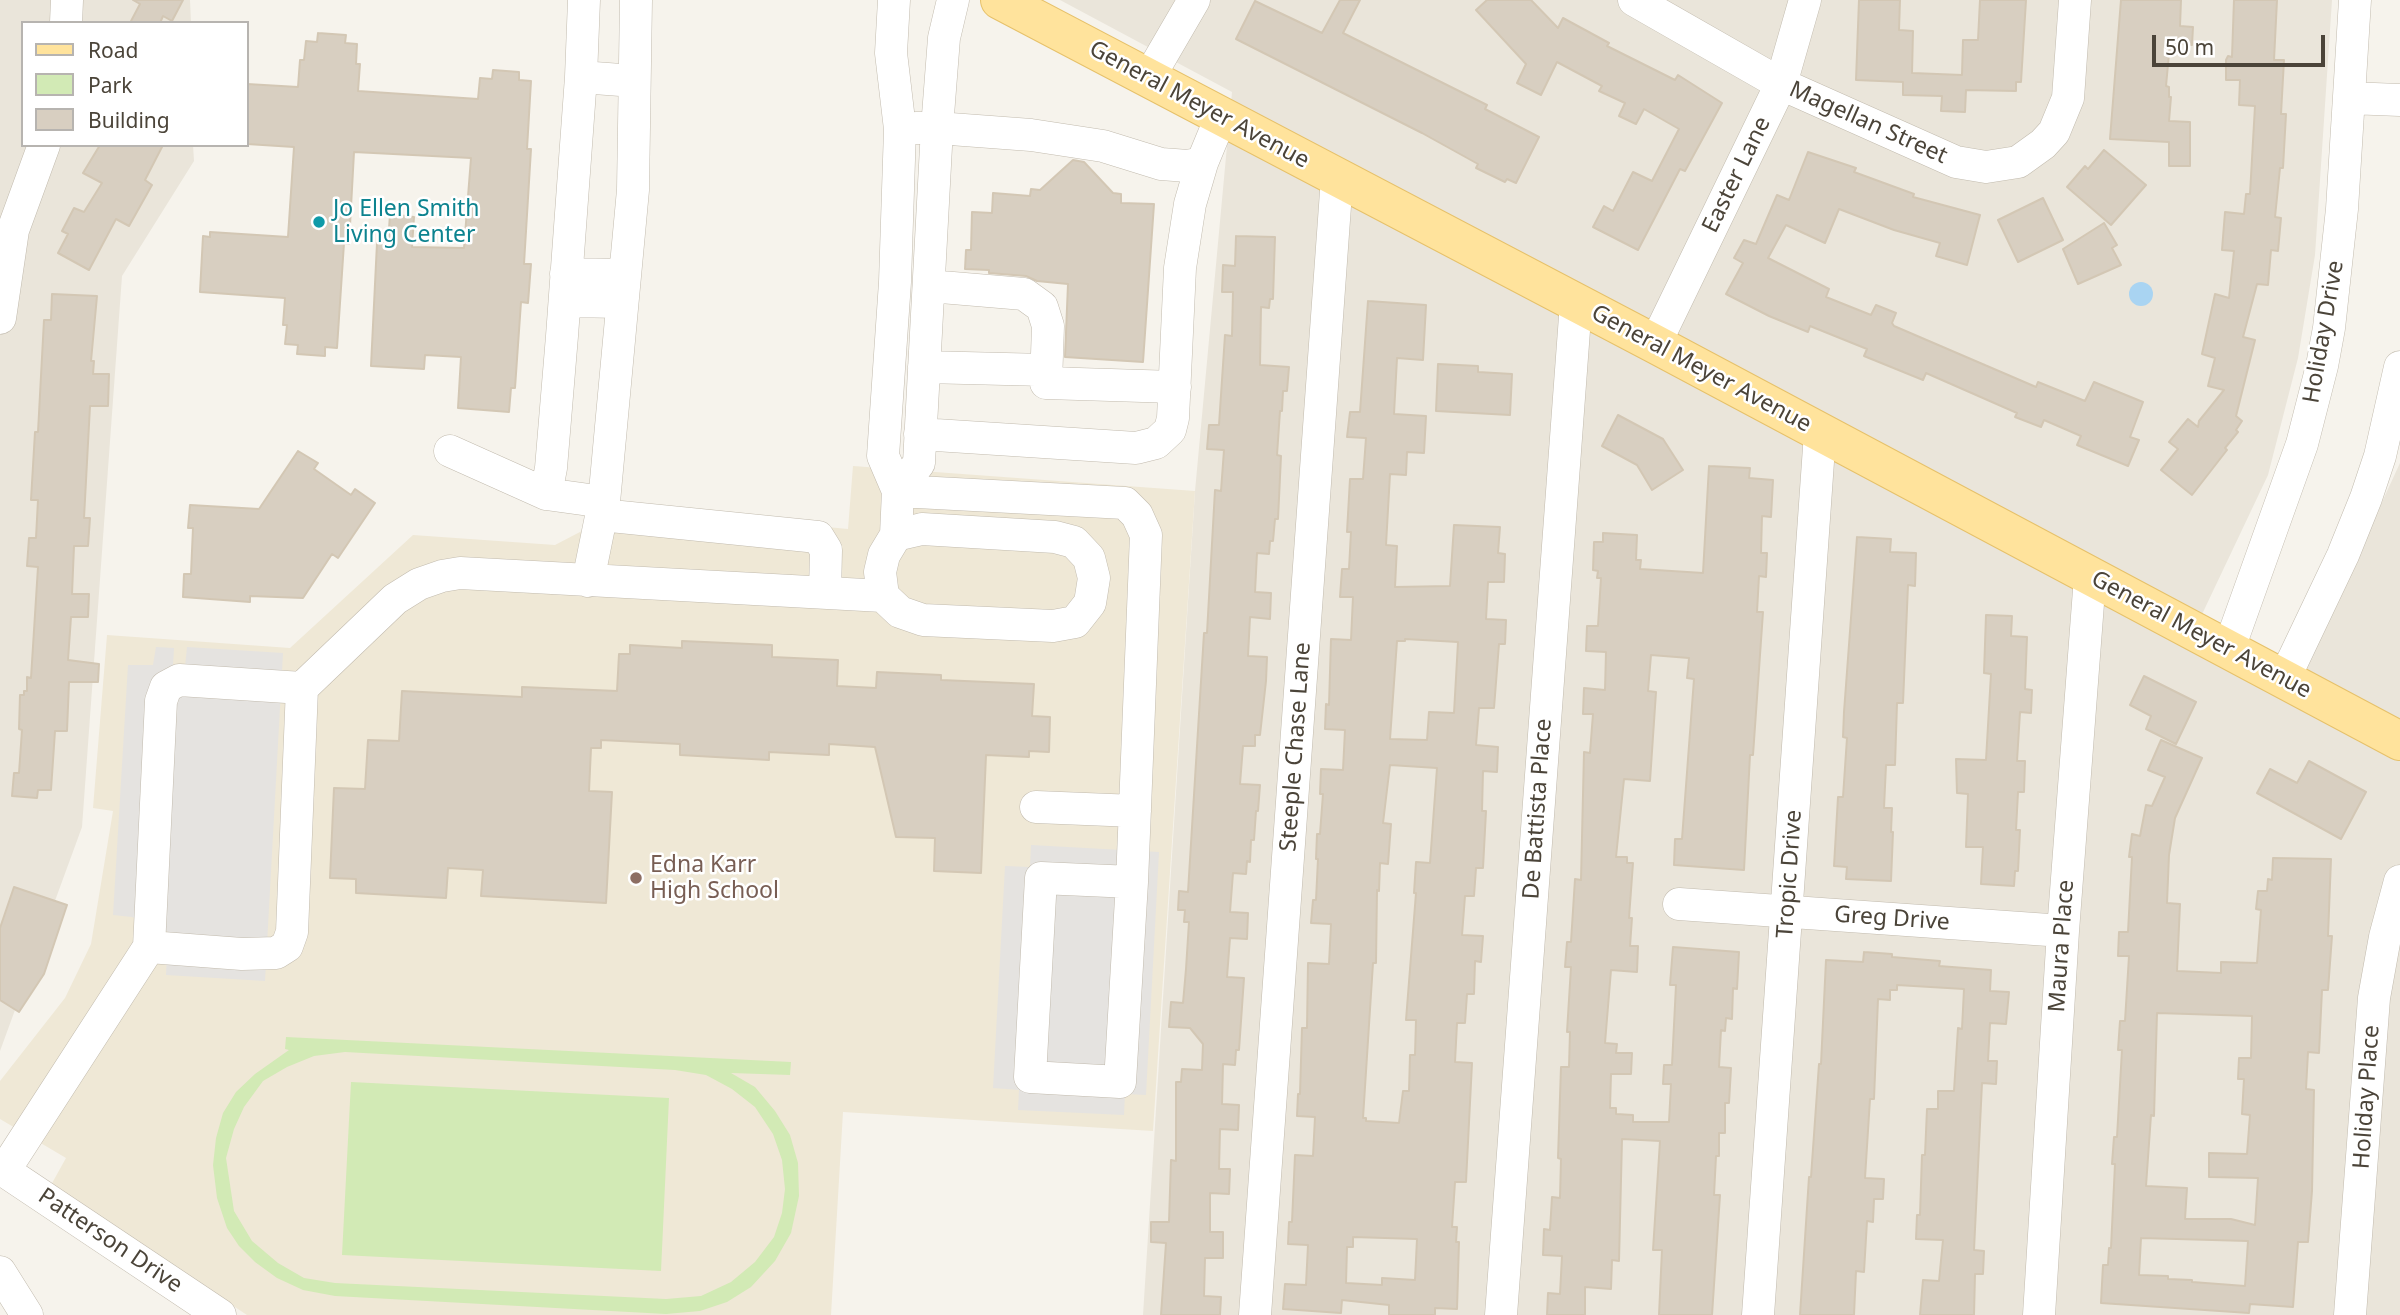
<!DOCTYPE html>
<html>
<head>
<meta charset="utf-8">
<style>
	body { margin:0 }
	#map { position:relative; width:2400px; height:1315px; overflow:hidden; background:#f6f3ec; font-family:"Noto Sans",sans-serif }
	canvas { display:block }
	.legend { position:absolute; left:21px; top:21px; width:228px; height:126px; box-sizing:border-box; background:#fff; border:2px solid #b7b4b0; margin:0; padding:9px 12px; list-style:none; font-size:21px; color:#4b4439 }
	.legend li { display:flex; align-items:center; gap:14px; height:35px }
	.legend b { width:35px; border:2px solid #b7b4b0 }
	.scale { position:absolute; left:2152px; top:35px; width:173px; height:32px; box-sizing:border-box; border:4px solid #4b4439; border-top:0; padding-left:9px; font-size:21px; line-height:24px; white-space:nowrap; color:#4b4439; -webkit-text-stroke:5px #fff; paint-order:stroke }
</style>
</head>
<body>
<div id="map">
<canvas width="2400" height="1315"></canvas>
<ul class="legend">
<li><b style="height:9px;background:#ffe39c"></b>Road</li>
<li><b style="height:19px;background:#d2eab5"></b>Park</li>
<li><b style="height:19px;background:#d8cfc1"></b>Building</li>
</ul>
<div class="scale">50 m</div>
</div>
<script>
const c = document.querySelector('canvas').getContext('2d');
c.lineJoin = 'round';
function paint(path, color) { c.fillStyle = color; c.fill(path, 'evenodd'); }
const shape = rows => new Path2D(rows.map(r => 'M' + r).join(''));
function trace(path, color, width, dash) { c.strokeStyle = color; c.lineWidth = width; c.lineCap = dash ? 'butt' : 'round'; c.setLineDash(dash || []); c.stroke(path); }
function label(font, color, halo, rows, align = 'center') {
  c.font = font + ' "Noto Sans",sans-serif'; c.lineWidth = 5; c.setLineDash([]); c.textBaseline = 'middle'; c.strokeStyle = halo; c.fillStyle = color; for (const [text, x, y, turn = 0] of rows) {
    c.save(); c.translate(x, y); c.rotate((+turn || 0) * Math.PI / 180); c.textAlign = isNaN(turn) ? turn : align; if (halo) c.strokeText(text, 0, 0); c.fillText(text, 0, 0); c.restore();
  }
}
paint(shape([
	[0,0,190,0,191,23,23,23,23,145,193,145,194,161,122,276,82,827,0,1051],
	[1060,0,2332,0,2315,255,2298,358,2268,475,2187,646,2290,702,2400,463,2400,1315,1143,1315,1195,491,1232,92]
]), '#eae5da');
paint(shape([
	[853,466,1195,491,1153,1131,843,1112,831,1315,247,1315,51,1185,66,1158,0,1119,0,1081,65,998,91,944,113,811,93,808,107,635,290,648,413,535,555,545,626,508,848,529]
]), '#efe8d6');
paint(shape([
	[286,1037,791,1062,790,1075,731,1073,755,1087,775,1111,790,1135,798,1163,799,1196,791,1233,775,1261,751,1287,727,1302,700,1311,666,1314,335,1296,303,1290,277,1278,255,1262,239,1246,227,1228,217,1198,213,1165,216,1138,223,1113,236,1092,255,1074,289,1050,285,1049],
	[345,1052,675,1070,706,1075,732,1089,755,1107,773,1134,782,1160,785,1189,782,1213,774,1237,755,1262,731,1282,701,1296,666,1299,335,1283,304,1278,278,1263,252,1241,234,1211,226,1158,234,1129,244,1107,263,1081,287,1067,314,1056],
	[351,1082,669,1098,661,1271,342,1255]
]), '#d2eab5');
paint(shape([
	[156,647,174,648,173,666,185,667,187,647,283,653,265,981,166,975,168,932,132,917,113,915,128,665,153,665],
	[1031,845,1159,852,1146,1095,1125,1094,1124,1115,1018,1110,1019,1090,993,1088,1005,866,1030,867]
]), '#e5e3e0');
paint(shape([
	'2129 294a12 12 0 1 1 24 0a12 12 0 1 1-24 0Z'
]), '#a9d4f2');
const building = shape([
	[133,0,183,0,172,21,163,16,160,23,130,23,140,4,133,0],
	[1340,0,1360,0,1343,33,1487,105,1485,109,1539,137,1516,183,1507,179,1505,182,1476,168,1478,164,1422,133,1236,39,1255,1,1322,33,1340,0],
	[1487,0,1531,0,1558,28,1563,18,1609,43,1607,46,1675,80,1678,75,1722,103,1685,171,1680,169,1638,250,1593,227,1604,206,1613,211,1633,172,1652,181,1679,129,1644,109,1636,124,1619,116,1625,103,1599,91,1602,86,1557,62,1541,95,1517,83,1526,64,1476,10,1487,0],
	[1859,0,1900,0,1899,30,1913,31,1912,73,1962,75,1963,40,1978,40,1980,0,2026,0,2021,82,2016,82,2016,91,1966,90,1965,112,1941,111,1942,96,1903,95,1903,82,1856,80,1859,0],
	[2121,0,2181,0,2180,26,2193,27,2192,45,2170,43,2166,86,2169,87,2169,97,2171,97,2169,121,2190,122,2190,166,2169,166,2169,142,2110,139,2121,0],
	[2234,0,2277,0,2274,60,2284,60,2281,114,2286,114,2283,168,2280,168,2275,217,2281,218,2278,251,2271,250,2268,285,2257,284,2243,337,2255,340,2236,416,2242,421,2236,430,2238,432,2225,448,2227,450,2192,495,2161,470,2178,449,2169,442,2188,419,2198,427,2199,421,2224,390,2208,386,2215,358,2202,354,2215,294,2229,298,2234,251,2222,250,2225,212,2244,214,2246,194,2250,194,2255,106,2239,105,2240,80,2226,80,2226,60,2228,56,2232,57,2234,0],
	[318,33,346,35,345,43,357,44,356,64,360,64,358,91,478,99,480,78,492,79,493,70,519,72,519,80,531,81,527,149,531,149,524,264,531,264,528,303,521,302,515,388,511,388,509,412,458,408,461,357,425,355,424,369,371,366,377,243,388,244,390,214,414,217,412,247,464,248,471,158,354,152,349,244,344,243,337,348,325,347,325,356,297,354,298,345,285,344,287,325,283,325,285,298,200,292,203,236,210,237,210,232,288,237,294,147,247,144,247,84,298,87,300,60,304,60,306,41,317,42,318,33],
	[100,145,163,145,145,180,152,185,129,226,116,219,89,270,58,253,68,234,62,231,74,208,84,212,102,183,83,173,100,145],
	[2104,150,2146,185,2111,225,2067,187,2085,166,2088,169,2104,150],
	[1808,152,1856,168,1854,172,1914,194,1913,197,1980,215,1967,265,1936,256,1940,243,1894,230,1839,209,1825,243,1786,225,1768,258,1829,289,1826,297,1871,315,1876,305,1896,313,1892,323,1894,326,2036,387,2038,382,2085,401,2094,382,2143,402,2130,437,2139,440,2128,466,2077,445,2081,436,2044,420,2041,427,2015,417,2017,413,1926,373,1923,380,1864,356,1867,349,1810,326,1808,332,1769,316,1726,294,1743,263,1734,258,1744,240,1756,244,1777,195,1789,200,1808,152],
	[1073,160,1084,162,1113,193,1121,194,1121,203,1154,204,1143,362,1065,357,1068,284,1037,281,1026,276,989,273,989,270,965,269,966,250,971,250,972,212,992,213,993,193,1030,196,1031,189,1040,190,1073,160],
	[2043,198,2063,240,2018,262,1998,220,2043,198],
	[2104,223,2117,245,2112,248,2121,265,2078,284,2063,249,2104,223],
	[1236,236,1275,237,1273,299,1270,299,1269,308,1261,307,1260,365,1289,367,1287,391,1283,391,1282,411,1280,411,1277,455,1281,456,1278,519,1275,519,1273,541,1270,541,1269,554,1257,553,1255,592,1271,593,1270,619,1250,617,1248,656,1267,657,1266,681,1260,735,1255,735,1255,746,1243,746,1240,784,1260,785,1258,811,1256,811,1254,840,1251,840,1250,862,1247,861,1246,874,1233,873,1230,912,1248,913,1247,939,1230,938,1227,977,1244,978,1239,1050,1236,1050,1235,1065,1223,1064,1222,1104,1239,1105,1238,1130,1220,1129,1219,1169,1230,1169,1229,1194,1210,1193,1210,1232,1223,1232,1223,1258,1205,1258,1204,1296,1221,1297,1220,1315,1161,1315,1166,1243,1151,1242,1151,1222,1169,1222,1171,1160,1176,1161,1176,1082,1181,1082,1182,1069,1202,1070,1203,1044,1190,1028,1169,1027,1171,1002,1183,1003,1186,969,1189,922,1184,922,1185,910,1178,910,1179,891,1188,892,1204,633,1207,633,1215,490,1221,491,1224,450,1207,449,1209,425,1219,425,1225,335,1232,336,1233,292,1222,292,1223,265,1235,266,1236,236],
	[52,294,97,296,91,361,94,361,93,374,109,374,108,406,90,406,84,518,90,518,88,546,74,546,72,594,89,594,88,617,71,617,68,660,99,664,98,682,69,682,67,731,55,731,51,790,38,790,37,798,12,796,14,773,19,773,22,730,19,729,20,695,24,695,24,691,27,691,27,677,31,678,38,567,27,566,29,538,36,538,38,500,31,500,35,432,38,432,44,320,51,320,52,294],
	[1368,301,1426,305,1423,360,1397,358,1394,414,1426,416,1424,453,1407,452,1406,475,1390,474,1386,545,1397,546,1395,587,1450,586,1454,525,1500,527,1498,553,1505,554,1504,582,1488,582,1486,619,1506,620,1505,644,1499,644,1494,708,1479,708,1476,745,1498,747,1497,772,1483,771,1482,811,1486,811,1483,868,1476,868,1474,896,1465,896,1462,935,1483,936,1481,962,1475,961,1474,994,1467,994,1465,1023,1457,1023,1455,1062,1472,1063,1466,1182,1455,1182,1452,1227,1457,1227,1456,1242,1459,1242,1457,1309,1435,1308,1435,1315,1389,1315,1389,1305,1342,1300,1341,1313,1283,1309,1285,1284,1306,1285,1308,1245,1288,1244,1289,1222,1292,1222,1295,1155,1313,1156,1315,1117,1297,1116,1298,1094,1300,1094,1302,1028,1307,1028,1308,963,1329,964,1331,924,1311,923,1313,900,1316,900,1318,859,1316,859,1317,834,1320,834,1323,794,1320,794,1321,769,1343,770,1345,730,1325,729,1326,704,1329,705,1331,639,1351,640,1353,597,1340,597,1342,569,1349,569,1351,532,1347,532,1350,479,1363,479,1366,438,1347,437,1350,412,1360,412,1368,301],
	[1405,639,1458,642,1454,713,1429,712,1427,740,1390,739,1397,641,1405,641,1405,639],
	[1390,765,1437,768,1430,863,1416,862,1414,893,1416,893,1406,1020,1416,1020,1415,1055,1410,1055,1409,1091,1403,1091,1399,1123,1366,1121,1366,1118,1363,1118,1373,963,1376,963,1377,890,1379,891,1380,863,1388,864,1391,824,1383,823,1390,765],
	[1353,1237,1417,1239,1415,1280,1382,1278,1382,1285,1346,1283,1347,1247,1353,1247,1353,1237],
	[1438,364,1478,366,1478,372,1512,374,1510,415,1436,411,1438,364],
	[1618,415,1663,439,1683,470,1652,490,1637,465,1602,446,1618,415],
	[298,451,318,463,314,469,351,495,355,489,375,503,338,558,332,554,303,598,250,596,250,602,183,597,184,574,191,574,193,528,188,528,190,505,259,509,298,451],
	[1709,466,1750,468,1749,478,1773,480,1771,517,1762,516,1761,553,1767,553,1766,577,1759,576,1757,612,1763,612,1753,755,1750,755,1744,870,1674,865,1675,839,1682,839,1694,679,1687,678,1689,658,1651,655,1648,691,1656,692,1650,781,1624,779,1616,857,1627,857,1627,863,1633,863,1629,918,1632,918,1630,946,1638,946,1637,972,1611,970,1605,1043,1617,1044,1616,1053,1632,1053,1631,1074,1611,1074,1610,1108,1616,1108,1616,1114,1633,1115,1633,1122,1669,1122,1671,1084,1663,1084,1664,1065,1672,1065,1676,985,1670,985,1673,947,1739,952,1737,989,1733,988,1732,1019,1726,1018,1725,1031,1721,1030,1719,1067,1731,1068,1729,1103,1725,1103,1725,1133,1719,1133,1719,1156,1716,1156,1714,1195,1720,1195,1712,1315,1659,1315,1662,1250,1653,1250,1660,1141,1622,1139,1619,1261,1612,1260,1611,1289,1585,1287,1585,1315,1547,1315,1548,1293,1560,1294,1562,1256,1543,1255,1544,1229,1550,1230,1552,1197,1560,1198,1561,1159,1558,1158,1561,1067,1569,1067,1570,1032,1567,1032,1571,967,1565,967,1567,942,1571,942,1575,879,1581,880,1584,752,1590,753,1593,714,1583,714,1584,688,1605,690,1606,652,1586,651,1587,626,1598,626,1601,578,1597,578,1598,571,1593,570,1594,542,1603,542,1603,533,1637,535,1636,560,1641,560,1640,569,1703,573,1709,466],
	[1857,537,1891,539,1890,552,1916,553,1915,586,1908,585,1903,703,1897,703,1895,765,1886,765,1884,808,1892,808,1891,832,1893,832,1891,881,1846,879,1847,867,1834,866,1838,797,1843,797,1847,738,1843,737,1844,712,1857,537],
	[1986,615,2012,616,2011,636,2027,637,2025,689,2032,690,2031,713,2020,712,2017,761,2025,761,2024,792,2018,792,2016,830,2020,830,2018,871,2015,871,2014,886,1981,884,1983,847,1966,847,1968,794,1957,793,1956,759,1986,760,1991,674,1984,673,1986,615],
	[682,641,772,645,772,657,838,660,837,686,876,688,877,672,941,675,941,680,1034,684,1032,716,1050,717,1049,752,1029,751,1029,757,986,755,981,873,934,871,935,838,896,837,875,747,829,744,829,755,769,752,769,760,680,755,680,744,601,740,601,748,591,748,589,791,612,792,606,903,481,896,483,870,448,868,446,898,356,893,356,879,330,878,334,788,365,789,368,740,399,741,402,691,522,697,522,687,617,691,619,654,630,654,630,645,682,648,682,641],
	[2144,676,2196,702,2176,744,2146,729,2151,716,2130,705,2144,676],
	[2161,740,2202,758,2175,818,2169,855,2167,903,2180,904,2177,971,2221,973,2221,962,2257,963,2261,910,2256,909,2258,891,2267,891,2268,879,2272,880,2273,858,2331,859,2328,936,2332,936,2328,990,2322,990,2319,1053,2308,1052,2306,1089,2314,1090,2312,1191,2308,1242,2298,1242,2293,1307,2250,1304,2249,1313,2101,1303,2103,1265,2108,1265,2109,1248,2111,1248,2115,1164,2112,1164,2114,1137,2117,1137,2122,1050,2118,1050,2120,1021,2125,1021,2129,956,2118,956,2119,932,2128,932,2132,857,2129,857,2132,834,2140,836,2146,805,2152,806,2165,777,2148,770,2161,740],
	[2157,1013,2252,1016,2251,1058,2239,1058,2238,1079,2244,1079,2242,1114,2250,1115,2247,1154,2209,1153,2209,1177,2258,1178,2255,1225,2231,1219,2185,1219,2187,1188,2146,1186,2151,1115,2154,1116,2157,1013],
	[2141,1238,2248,1241,2245,1286,2192,1282,2192,1280,2168,1279,2168,1276,2139,1275,2141,1238],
	[2309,761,2366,792,2341,839,2257,793,2270,769,2297,783,2309,761],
	[14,887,67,905,44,974,19,1012,0,1000,0,928,14,887],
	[1864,952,1892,954,1892,957,1940,961,1939,966,1991,970,1990,991,2009,992,2006,1024,1990,1023,1988,1061,1997,1061,1996,1084,1982,1083,1974,1250,1984,1251,1983,1274,1975,1274,1974,1315,1920,1315,1923,1280,1939,1281,1943,1240,1916,1239,1917,1215,1920,1215,1922,1155,1925,1155,1927,1109,1938,1109,1938,1091,1954,1091,1958,1028,1962,1029,1964,989,1897,985,1897,990,1890,990,1890,1000,1878,999,1874,1099,1870,1099,1865,1178,1884,1179,1883,1199,1874,1199,1873,1222,1867,1221,1864,1272,1856,1271,1854,1315,1800,1315,1809,1177,1811,1177,1819,1064,1821,1064,1826,960,1863,962,1864,952]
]);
paint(building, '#d8cfc1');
trace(building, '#d3c7b4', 2);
const minor = shape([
	[894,0,891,53,900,129,895,282,883,456,898,491,896,535],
	[1634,0,1781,84,1956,162,1986,167,2018,162,2043,144,2054,132,2068,98,2075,0],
	[66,23,67,0],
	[581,77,584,0],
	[1148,79,1194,0],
	[2349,98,2400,100],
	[916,128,937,128,1031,135,1103,146,1161,164,1188,166,1202,163],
	[566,274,625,275],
	[929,286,1024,294,1042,307,1048,326,1046,383,1175,387],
	[565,301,622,302],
	[0,318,13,230,44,145],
	[1655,344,1781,84,1805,0],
	[924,367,1046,370],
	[920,434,1136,448,1156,443,1170,430,1173,418,1180,268,1190,204,1202,163,1221,117],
	[450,451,546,494,604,502],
	[898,491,1125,503,1137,515,1146,535,1132,882,1120,1082,1030,1077,1041,878,1132,882],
	[898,491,919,463,937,128,944,38,953,0],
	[546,494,551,468,562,336,581,77,634,81],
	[601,515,818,537,826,550,825,593],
	[922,529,1055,537,1074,542,1089,558,1094,578,1090,603,1075,622,1053,626,923,620,900,612,883,596,880,572,884,555,896,535,922,529],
	[588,581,604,502,633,190,636,0],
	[2228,651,2302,444,2322,366,2329,328,2342,209,2355,0],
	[2284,679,2343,555,2366,498,2380,456,2400,367],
	[1036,807,1135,811],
	[1679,904,2063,931],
	[149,947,161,701,166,687,179,680,302,688],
	[0,1168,220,1315],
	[4,1171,149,947,242,954,276,953,287,946,292,932,302,688,395,599,419,584,442,576,460,573,883,596],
	[0,1272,27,1315],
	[1255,1315,1337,178],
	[1501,1315,1576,303],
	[1758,1315,1820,433],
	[2039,1315,2063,931,2090,577],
	[2350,1315,2374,998,2385,937,2400,881]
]);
const major = shape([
	[1000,0,1655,344,2400,741]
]);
trace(minor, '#c2bbae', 33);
trace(major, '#e6c16a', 40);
trace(minor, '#fff', 32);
trace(major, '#ffe39c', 38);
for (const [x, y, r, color] of [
	[319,222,7,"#0f9aa8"],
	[636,878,7,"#8d6e63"]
]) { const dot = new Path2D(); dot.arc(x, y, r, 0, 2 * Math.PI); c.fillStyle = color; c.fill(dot); trace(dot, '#fff', 2.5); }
label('23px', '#4b4439', '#fff', [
	["General Meyer Avenue",1199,105,28],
	["Magellan Street",1868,123,24],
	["Easter Lane",1737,175,-64],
	["Holiday Drive",2324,332,-80],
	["General Meyer Avenue",1701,369,28],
	["General Meyer Avenue",2201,635,28],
	["Steeple Chase Lane",1296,747,-86],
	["De Battista Place",1538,809,-86],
	["Tropic Drive",1790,874,-86],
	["Greg Drive",1892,919,4],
	["Maura Place",2062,946,-86],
	["Holiday Place",2367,1097,-86],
	["Patterson Drive",110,1241,34]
]);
label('23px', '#0d838f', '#fff', [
	["Jo Ellen Smith",333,209],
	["Living Center",333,235]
], 'left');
label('23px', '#785e54', '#fff', [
	["Edna Karr",650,865],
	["High School",650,891]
], 'left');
</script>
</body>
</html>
